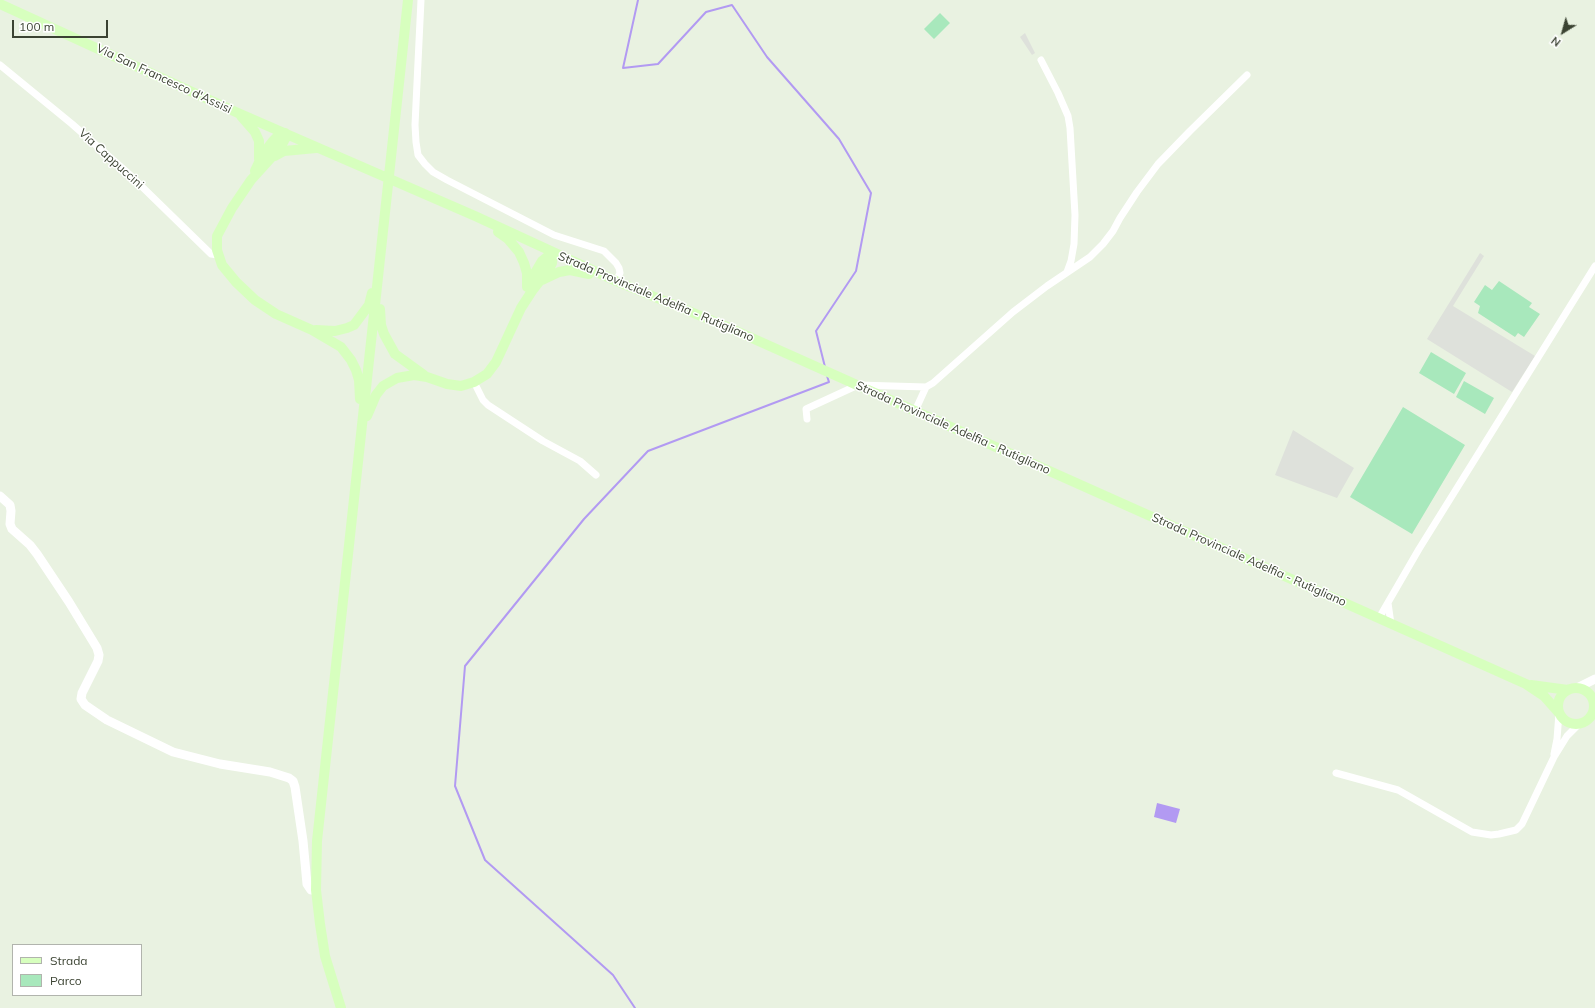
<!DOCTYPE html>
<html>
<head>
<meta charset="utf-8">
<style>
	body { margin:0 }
	#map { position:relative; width:1595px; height:1008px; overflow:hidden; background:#e9f2e1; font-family:Mulish,sans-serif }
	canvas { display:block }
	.legend { position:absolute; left:12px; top:944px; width:130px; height:52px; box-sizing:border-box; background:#fff; border:1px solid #b1b4ad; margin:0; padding:5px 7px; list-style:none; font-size:12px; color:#3b4332 }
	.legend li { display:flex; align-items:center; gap:8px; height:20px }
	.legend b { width:20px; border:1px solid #b1b4ad }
	.north { position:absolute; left:1543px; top:12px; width:40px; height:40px; -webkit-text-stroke:3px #fff; paint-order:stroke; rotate:217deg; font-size:11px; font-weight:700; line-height:16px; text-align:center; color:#3b4332 }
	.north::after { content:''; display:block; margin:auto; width:14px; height:18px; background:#3b4332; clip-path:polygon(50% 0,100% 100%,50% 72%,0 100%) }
	.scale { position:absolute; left:12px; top:20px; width:96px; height:18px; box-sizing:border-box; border:2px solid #3b4332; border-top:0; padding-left:5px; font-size:12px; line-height:14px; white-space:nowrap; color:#3b4332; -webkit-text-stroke:3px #fff; paint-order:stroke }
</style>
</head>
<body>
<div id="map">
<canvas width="1595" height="1008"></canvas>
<ul class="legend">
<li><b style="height:5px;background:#d7ffbe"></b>Strada</li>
<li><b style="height:11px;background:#a8e8bc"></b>Parco</li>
</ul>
<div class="north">N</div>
<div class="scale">100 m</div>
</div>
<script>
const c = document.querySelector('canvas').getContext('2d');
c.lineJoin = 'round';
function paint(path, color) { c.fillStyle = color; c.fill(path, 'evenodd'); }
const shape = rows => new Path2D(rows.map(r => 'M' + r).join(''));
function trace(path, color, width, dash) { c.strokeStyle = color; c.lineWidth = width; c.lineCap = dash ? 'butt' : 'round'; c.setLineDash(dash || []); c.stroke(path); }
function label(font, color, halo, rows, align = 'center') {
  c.font = font + ' Mulish,sans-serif'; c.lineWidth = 3; c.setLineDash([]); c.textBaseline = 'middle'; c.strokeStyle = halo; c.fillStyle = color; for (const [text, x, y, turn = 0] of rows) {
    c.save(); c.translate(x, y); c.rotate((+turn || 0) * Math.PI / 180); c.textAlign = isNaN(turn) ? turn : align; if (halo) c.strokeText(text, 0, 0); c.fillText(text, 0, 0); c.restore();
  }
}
paint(shape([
	[940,13,950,23,934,39,924,29],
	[1499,281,1532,303,1529,307,1540,314,1524,337,1518,333,1515,337,1478,313,1480,306,1474,302,1485,285,1492,290],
	[1431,352,1466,373,1454,394,1419,373],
	[1464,381,1494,398,1485,414,1456,397],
	[1403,407,1465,445,1412,534,1350,497]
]), '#a8e8bc');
paint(shape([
	[1025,33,1035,53,1032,55,1020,37],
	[1480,253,1484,256,1453,306,1535,356,1512,392,1427,339],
	[1293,430,1354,468,1337,498,1275,475]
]), '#dee1db');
paint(shape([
	[1157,803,1180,809,1176,823,1154,817]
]), '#b29af2');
trace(shape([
	[638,0,623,68,658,64,706,12,732,5,767,57,839,139,871,193,856,271,816,331,825,367],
	[635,1008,613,975,485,860,455,786,465,666,584,519,648,451,829,382,827,376]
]), '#b29af2', 2);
trace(shape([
	[421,0,415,125,416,142,418,155,425,164,433,172,447,180,554,235,604,251,616,263,619,268,620,273,616,281],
	[1041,60,1058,93,1068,116,1070,128,1075,215,1074,244,1071,261,1067,272],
	[0,65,72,124,130,175,211,254,218,255],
	[474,382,483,400,488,405,543,441,580,461,596,475],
	[915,411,926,387,933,383,1013,312,1047,286,1090,257,1103,244,1113,231,1120,218,1137,192,1158,164,1190,131,1247,75],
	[807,419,806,409,858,385,926,387],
	[1388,603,1391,624],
	[1379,618,1419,549,1595,266],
	[1554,754,1557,739,1559,713],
	[1336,773,1398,790,1472,832,1491,835,1499,834,1516,830,1522,824,1554,757,1567,736,1579,724]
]), '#fff', 7);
trace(shape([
	[0,496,10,505,11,511,10,524,12,529,30,545,37,554,69,602,97,648,99,655,98,661,82,693,81,699,85,705,107,720,173,752,220,764,270,772,289,778,293,781,295,787,303,841,307,884,311,890,316,890],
	[1577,688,1595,679],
	[1594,702,1595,699]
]), '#fff', 9);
trace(shape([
	[0,4,238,113,475,216,616,281,725,326,1526,684,1544,696,1559,713],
	[241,116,255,132,259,141,259,159],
	[285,133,286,137,280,148,251,180,232,208,217,236,217,250,222,265,236,282,255,300,276,314,312,330,341,347,351,360,356,370,359,380,360,399],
	[275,156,284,151,316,148],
	[255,171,263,154,273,141,278,136,285,133],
	[498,232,508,239,519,252,524,263,527,273,527,287],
	[542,280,559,272,570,270,589,274],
	[528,285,542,261,553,252],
	[380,309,381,325,384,334,395,354,424,375],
	[316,330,335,331,347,328,354,325,369,305,372,293],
	[367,416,376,395,383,386,397,378,414,375,427,377,447,384,461,386,474,382,487,374,496,362,521,308,532,291,549,269,552,263,553,252],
	[1531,685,1568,690],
	'1558 706a18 18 0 1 1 36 0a18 18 0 1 1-36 0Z',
	[341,1008,325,956,320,924,316,890,317,841,408,0]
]), '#d7ffbe', 10);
label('12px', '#3b4332', '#fff', [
	["Via San Francesco d'Assisi",164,79,25],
	["Via Cappuccini",111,159,42],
	["Strada Provinciale Adelfia - Rutigliano",656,297,23],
	["Strada Provinciale Adelfia - Rutigliano",953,428,24],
	["Strada Provinciale Adelfia - Rutigliano",1249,560,24]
]);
</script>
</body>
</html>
